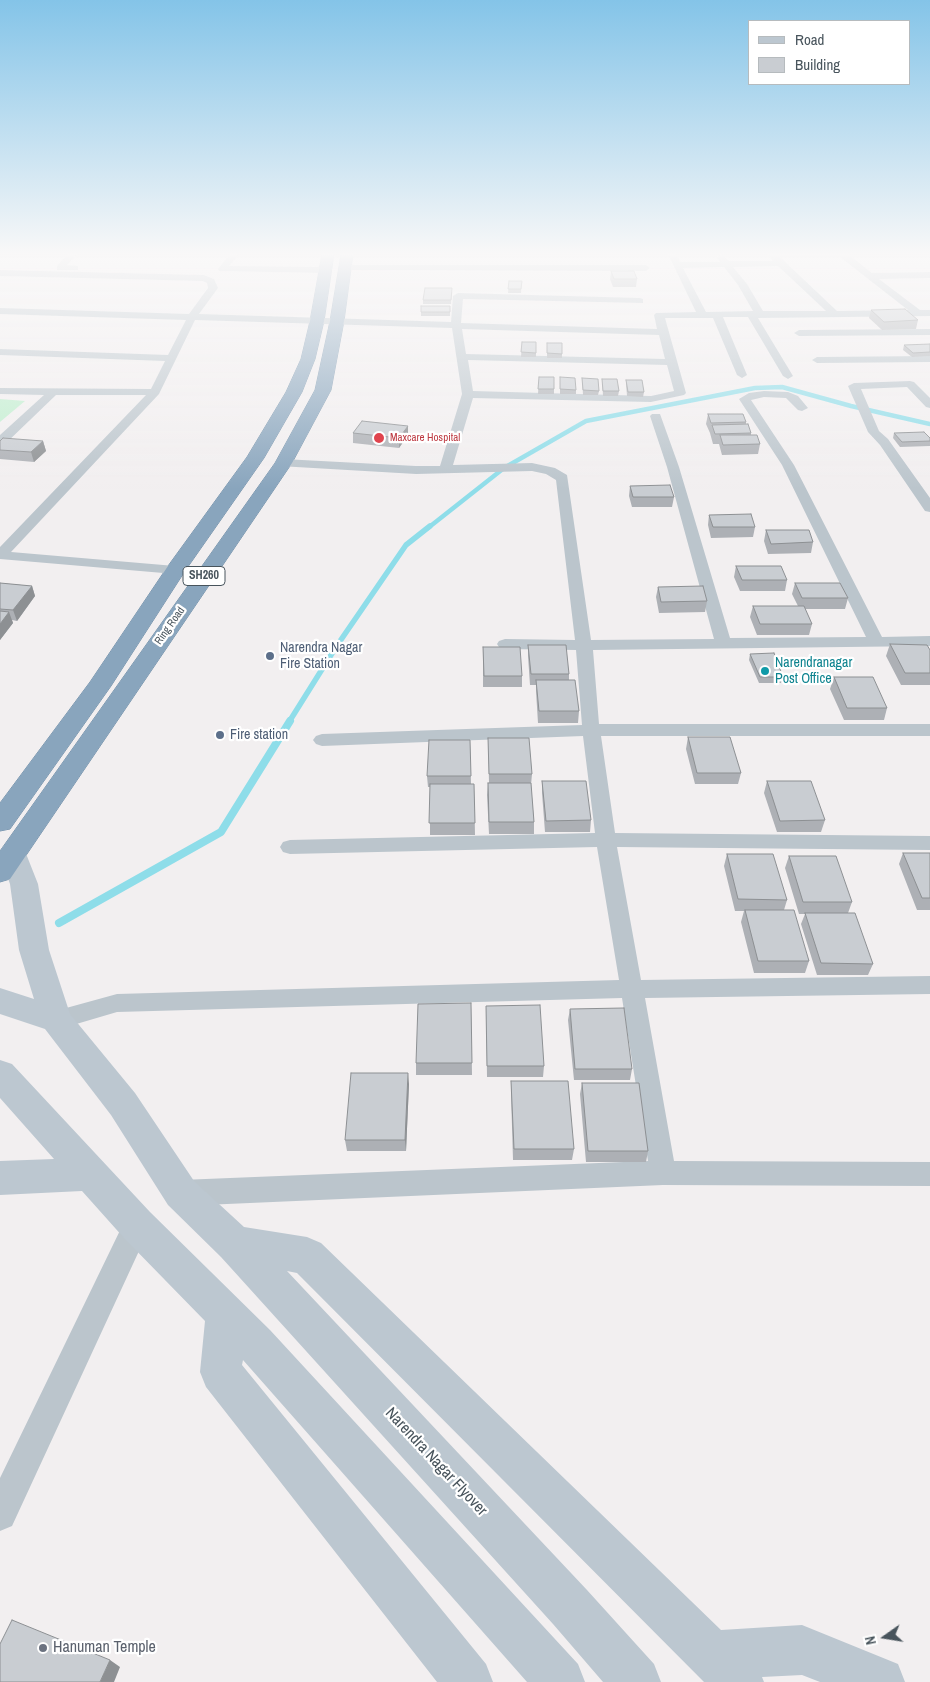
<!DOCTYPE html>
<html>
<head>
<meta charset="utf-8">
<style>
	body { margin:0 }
	#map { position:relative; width:930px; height:1682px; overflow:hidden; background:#f2eff0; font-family:"Archivo Narrow",sans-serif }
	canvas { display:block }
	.legend { position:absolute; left:748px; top:20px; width:162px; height:65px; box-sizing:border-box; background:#fff; border:1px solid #b6bbbe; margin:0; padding:6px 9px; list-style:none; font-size:15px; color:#48545c }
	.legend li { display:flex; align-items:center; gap:10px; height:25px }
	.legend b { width:25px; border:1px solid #b6bbbe }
	.north { position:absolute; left:860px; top:1612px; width:50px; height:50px; -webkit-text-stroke:4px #fff; paint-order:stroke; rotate:257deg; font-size:14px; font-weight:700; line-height:20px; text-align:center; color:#48545c }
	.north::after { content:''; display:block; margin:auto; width:18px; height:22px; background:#48545c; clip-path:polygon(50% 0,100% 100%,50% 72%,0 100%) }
</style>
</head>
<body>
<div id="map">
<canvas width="930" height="1682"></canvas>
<ul class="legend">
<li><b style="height:6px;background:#bcc7d0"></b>Road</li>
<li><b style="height:14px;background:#c9cdd2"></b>Building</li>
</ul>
<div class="north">N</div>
</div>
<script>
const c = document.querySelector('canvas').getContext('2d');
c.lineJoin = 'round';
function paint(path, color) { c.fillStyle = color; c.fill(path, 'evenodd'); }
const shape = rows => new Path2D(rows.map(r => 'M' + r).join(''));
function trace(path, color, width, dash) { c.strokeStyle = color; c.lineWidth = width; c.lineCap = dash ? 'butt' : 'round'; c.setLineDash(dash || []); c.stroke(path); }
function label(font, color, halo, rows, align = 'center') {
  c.font = font + ' "Archivo Narrow",sans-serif'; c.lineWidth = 4.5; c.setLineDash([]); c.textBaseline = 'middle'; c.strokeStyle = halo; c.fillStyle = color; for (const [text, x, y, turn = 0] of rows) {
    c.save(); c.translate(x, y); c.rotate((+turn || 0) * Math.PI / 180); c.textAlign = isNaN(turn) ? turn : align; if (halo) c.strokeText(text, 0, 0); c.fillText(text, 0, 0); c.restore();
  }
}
paint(shape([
	[0,399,25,401,0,422]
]), '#bfeece');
trace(shape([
	[428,528,504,468,586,421,755,388,782,387,851,406,930,424]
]), '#8edde9', 4.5);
trace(shape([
	[289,722,336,647,406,545,430,526]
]), '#8edde9', 5.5);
trace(shape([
	[59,923,221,832,290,721]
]), '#8edde9', 8);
const highway = shape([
	[322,254,334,254,324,321,315,359,302,392,264,458,185,571,111,686,10,829,0,831,0,803,90,682,168,566,247,457,286,392,301,359,310,321,322,254],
	[341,254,353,254,344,321,331,390,292,463,10,879,0,882,0,851,275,463,315,390,330,321,341,254]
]);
trace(highway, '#7490a8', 1);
paint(shape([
	[68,254,77,254,67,265,78,266,78,270,57,270,57,266,68,254],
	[230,254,239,254,229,266,325,267,329,270,325,273,219,271,218,269,230,254],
	[668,254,676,254,680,262,720,262,717,257,721,254,729,261,773,261,768,254,850,254,849,255,872,273,930,272,930,278,879,279,920,310,930,310,930,316,758,318,793,376,788,379,783,376,748,317,723,317,747,375,742,378,737,375,713,318,665,318,686,393,684,395,651,402,473,398,453,465,532,463,555,468,567,475,591,640,714,639,667,467,650,416,652,414,660,414,679,467,730,638,866,637,782,465,739,399,749,393,764,391,788,392,798,396,808,408,802,411,798,410,786,398,764,397,751,400,794,465,882,637,930,636,930,646,593,650,599,724,930,724,930,736,601,736,615,833,930,836,930,850,617,847,641,980,930,976,930,994,645,998,674,1161,930,1162,930,1186,663,1185,181,1206,172,1202,168,1193,172,1184,181,1180,648,1161,622,998,117,1012,56,1030,48,1027,44,1020,48,1013,117,994,619,980,597,847,290,854,283,852,280,847,283,842,290,840,595,833,583,736,322,746,316,744,313,740,316,736,322,734,582,725,576,650,505,649,499,647,497,644,499,641,505,639,575,640,556,480,546,474,532,471,416,474,279,466,277,463,279,460,283,459,416,466,440,466,462,394,452,328,195,320,159,394,11,552,175,566,180,567,182,570,180,573,175,574,0,559,0,547,146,395,56,395,4,445,0,446,0,435,44,395,0,394,0,388,151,389,165,361,0,355,0,349,168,355,186,320,0,314,0,308,189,314,208,288,207,283,203,281,0,276,0,270,204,275,214,279,218,288,199,314,451,322,453,296,458,293,640,298,643,299,643,303,463,299,461,323,657,329,654,315,656,313,696,312,668,254],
	[780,257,840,257,908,310,837,311,780,257],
	[778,266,826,311,763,311,747,284,733,267,778,266],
	[724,267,738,285,753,311,706,312,683,268,724,267],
	[462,329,659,335,665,359,466,354,462,329],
	[468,360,667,365,674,391,651,396,473,391,468,360],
	[345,265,646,265,650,268,646,271,342,270,341,268,345,265],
	[930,329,930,335,799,336,794,333,799,330,930,329],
	[930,356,930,362,817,363,812,360,817,357,930,356],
	[910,381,914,382,930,398,930,408,926,407,907,387,861,389,879,431,888,439,930,498,930,512,925,511,880,445,868,432,848,386,854,383,910,381],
	[137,1212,147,1216,151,1225,12,1526,0,1531,0,1478,127,1216,137,1212]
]), '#bbc5cc');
paint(shape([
	[13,843,23,846,38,884,49,950,70,1014,135,1093,194,1181,244,1227,307,1237,321,1243,721,1630,802,1625,898,1664,905,1682,820,1682,802,1675,762,1677,764,1682,704,1682,297,1273,287,1271,587,1590,654,1664,661,1682,603,1682,553,1624,221,1257,168,1205,111,1115,45,1029,0,1014,0,988,34,999,19,950,10,884,0,856,3,846,13,843],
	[0,1060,12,1064,150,1212,270,1330,578,1664,585,1682,527,1682,243,1360,242,1365,486,1664,493,1682,437,1682,206,1387,200,1372,205,1321,124,1238,82,1191,0,1195,0,1161,54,1159,0,1098,0,1060]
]), '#bcc7d0');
paint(highway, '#89a5bd');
paint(shape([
	[611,271,637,279,636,287,613,287,610,279],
	[509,281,522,281,521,293,508,293],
	[452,292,451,304,423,304,423,300],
	[421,306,450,306,450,316,421,316],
	[871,310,918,320,916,329,882,330,869,318],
	[522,342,536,342,536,357,521,357],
	[547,343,562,354,562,358,547,358],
	[930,344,930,356,912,357,903,350,904,345],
	[539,377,554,377,554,394,538,394],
	[560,377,576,390,576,394,560,394],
	[582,378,599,391,598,395,583,395],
	[602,379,619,391,618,396,603,396],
	[626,380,644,392,643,397,627,396,626,384],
	[708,414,746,422,746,424,751,433,751,435,760,444,758,454,722,455,719,444,713,444,710,433,706,424],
	[408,426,408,435,399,448,353,443,353,433],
	[894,433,930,438,930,446,900,447,893,438],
	[0,441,43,441,46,451,34,462,0,459],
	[630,486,674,497,672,507,632,507,629,496],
	[709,515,755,527,753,537,711,538,708,525],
	[766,530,813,542,811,553,768,554,764,541],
	[736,566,787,580,785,591,740,591,734,577],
	[0,583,32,586,35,596,17,621,12,620,13,623,0,640],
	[795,583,848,598,845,609,805,609,812,624,809,635,757,635,750,617,753,606,798,606,792,594],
	[658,587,707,601,705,612,659,613,656,597],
	[890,644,930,650,930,685,901,685,886,656],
	[528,645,569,674,569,680,579,711,578,723,538,723,536,691,536,685,530,685,528,656],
	[483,647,522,676,522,687,483,687],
	[750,654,783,677,781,683,759,683,749,660],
	[834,677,887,708,884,720,844,720,830,689],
	[688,737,741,773,738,784,695,784,686,749],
	[488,738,532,774,531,785,534,822,534,834,489,834,487,795,488,783,489,783],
	[470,740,471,784,474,784,475,835,430,835,430,787,428,787,427,776],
	[542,781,591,820,590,832,545,832,542,793],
	[767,781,825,820,821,832,777,832,764,793],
	[903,853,930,853,930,910,917,910,899,864],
	[727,854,787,900,784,910,809,961,805,973,754,973,741,922,744,911,735,911,724,866],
	[789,856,852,902,848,913,873,964,868,975,817,975,801,924,805,914,799,914,785,868],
	[471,1003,472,1075,416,1075,416,1063],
	[486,1006,544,1066,543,1077,487,1077],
	[570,1009,632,1069,630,1080,574,1080,568,1020],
	[511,1081,574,1149,572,1160,513,1160,511,1093],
	[582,1083,648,1151,646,1162,586,1162,580,1094],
	[409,1084,406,1151,347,1151,345,1140]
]), '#adb0b5');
paint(shape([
	[408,426,408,435,399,448,399,438],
	[43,441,46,451,34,462,31,452],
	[32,586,35,596,17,621,13,610],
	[9,612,13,623,0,640,0,624],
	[408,1073,409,1084,406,1151,405,1140],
	[110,1660,120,1667,114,1682,100,1682]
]), '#8d9093');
const building = shape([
	[611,271,634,271,637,279,614,279,611,271],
	[509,281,522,281,521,289,508,289,509,281],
	[425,288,452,288,451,300,423,300,425,288],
	[421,306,450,306,450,312,421,312,421,306],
	[905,309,918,320,884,322,871,310,905,309],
	[522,342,536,342,536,353,521,352,522,342],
	[547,343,562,343,562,354,547,353,547,343],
	[930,344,930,352,913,353,904,345,930,344],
	[539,377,554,377,554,389,538,389,539,377],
	[560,377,575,378,576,390,560,389,560,377],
	[582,378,598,379,599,391,583,390,582,378],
	[602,379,617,379,619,391,603,391,602,379],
	[626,380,642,380,644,392,628,392,626,380],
	[708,414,743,414,746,422,711,423,708,414],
	[362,421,408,426,399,438,353,433,362,421],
	[748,424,751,433,715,434,712,425,748,424],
	[924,432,930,438,930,441,902,442,894,433,924,432],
	[720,435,757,435,760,444,723,445,720,435],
	[3,438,43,441,31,452,0,450,0,441,3,438],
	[670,485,674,497,633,497,630,486,670,485],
	[751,514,755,527,713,527,709,515,751,514],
	[766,530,809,530,813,542,771,544,766,530],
	[736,566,781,566,787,580,742,580,736,566],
	[0,583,32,586,13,610,0,609,0,583],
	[795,583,840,583,848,598,802,598,795,583],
	[703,586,707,601,661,602,658,587,703,586],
	[753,606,804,606,812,624,760,624,753,606],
	[0,611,9,612,0,624,0,611],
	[890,644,927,645,930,650,930,673,905,673,890,644],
	[528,645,566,645,569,674,531,674,528,645],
	[483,647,520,647,522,676,484,676,483,647],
	[774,653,783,677,760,677,750,654,774,653],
	[834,677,873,677,887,708,847,708,834,677],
	[536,680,575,680,579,711,539,711,536,680],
	[688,737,730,737,741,773,697,773,688,737],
	[488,738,529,738,532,774,489,774,488,738],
	[429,740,470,740,471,776,427,776,429,740],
	[542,781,586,781,591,820,546,821,542,781],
	[767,781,811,781,825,820,780,821,767,781],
	[488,783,531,783,534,822,489,822,488,783],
	[430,784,474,784,475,823,429,823,430,784],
	[903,853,930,853,930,898,922,898,903,853],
	[727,854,773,854,787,900,738,899,727,854],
	[789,856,836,856,852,902,803,902,789,856],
	[745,910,794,910,809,961,758,961,745,910],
	[805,913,855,913,873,964,821,963,805,913],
	[471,1003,472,1063,416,1063,418,1004,471,1003],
	[540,1005,544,1066,487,1066,486,1006,540,1005],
	[624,1008,632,1069,575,1069,570,1009,624,1008],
	[351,1073,408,1073,405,1140,345,1140,351,1073],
	[511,1081,568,1081,574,1149,514,1149,511,1081],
	[582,1083,639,1083,648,1151,588,1151,582,1083],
	[12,1620,110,1660,100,1682,0,1682,0,1644,12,1620]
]);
paint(building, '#c9cdd2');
trace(building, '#8d9093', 1);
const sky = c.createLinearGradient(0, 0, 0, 489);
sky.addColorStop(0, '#84c4e8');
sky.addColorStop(0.52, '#f9f8f8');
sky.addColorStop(1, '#f9f8f800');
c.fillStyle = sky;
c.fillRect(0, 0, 930, 489);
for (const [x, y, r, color] of [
	[379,438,6,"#e0444e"],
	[270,656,5,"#5c6f8a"],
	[765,671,5,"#0f9aa8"],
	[220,735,5,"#5c6f8a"],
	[43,1648,5,"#6b7280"]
]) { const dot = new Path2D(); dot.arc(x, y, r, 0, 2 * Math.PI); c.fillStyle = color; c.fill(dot); trace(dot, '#fff', 2); }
label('11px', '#be3a42', '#fff', [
	["Maxcare Hospital",390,438]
], 'left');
label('11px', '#48545c', '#fff', [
	["Ring Road",170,626,-55]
]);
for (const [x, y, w] of [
	[204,576,42]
]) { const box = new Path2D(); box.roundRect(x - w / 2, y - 9.5, w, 19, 4); c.fillStyle = '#fff'; c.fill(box); trace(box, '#48545c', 1); }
label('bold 12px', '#48545c', null, [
	["SH260",204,576]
]);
label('14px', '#4e5e75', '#fff', [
	["Narendra Nagar",280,648],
	["Fire Station",280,664],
	["Fire station",230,735]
], 'left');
label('14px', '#0d838f', '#fff', [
	["Narendranagar",775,663],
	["Post Office",775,679]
], 'left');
label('16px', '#48545c', '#fff', [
	["Narendra Nagar Flyover",436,1462,47]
]);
label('16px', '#5b616d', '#fff', [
	["Hanuman Temple",53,1648]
], 'left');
</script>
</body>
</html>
